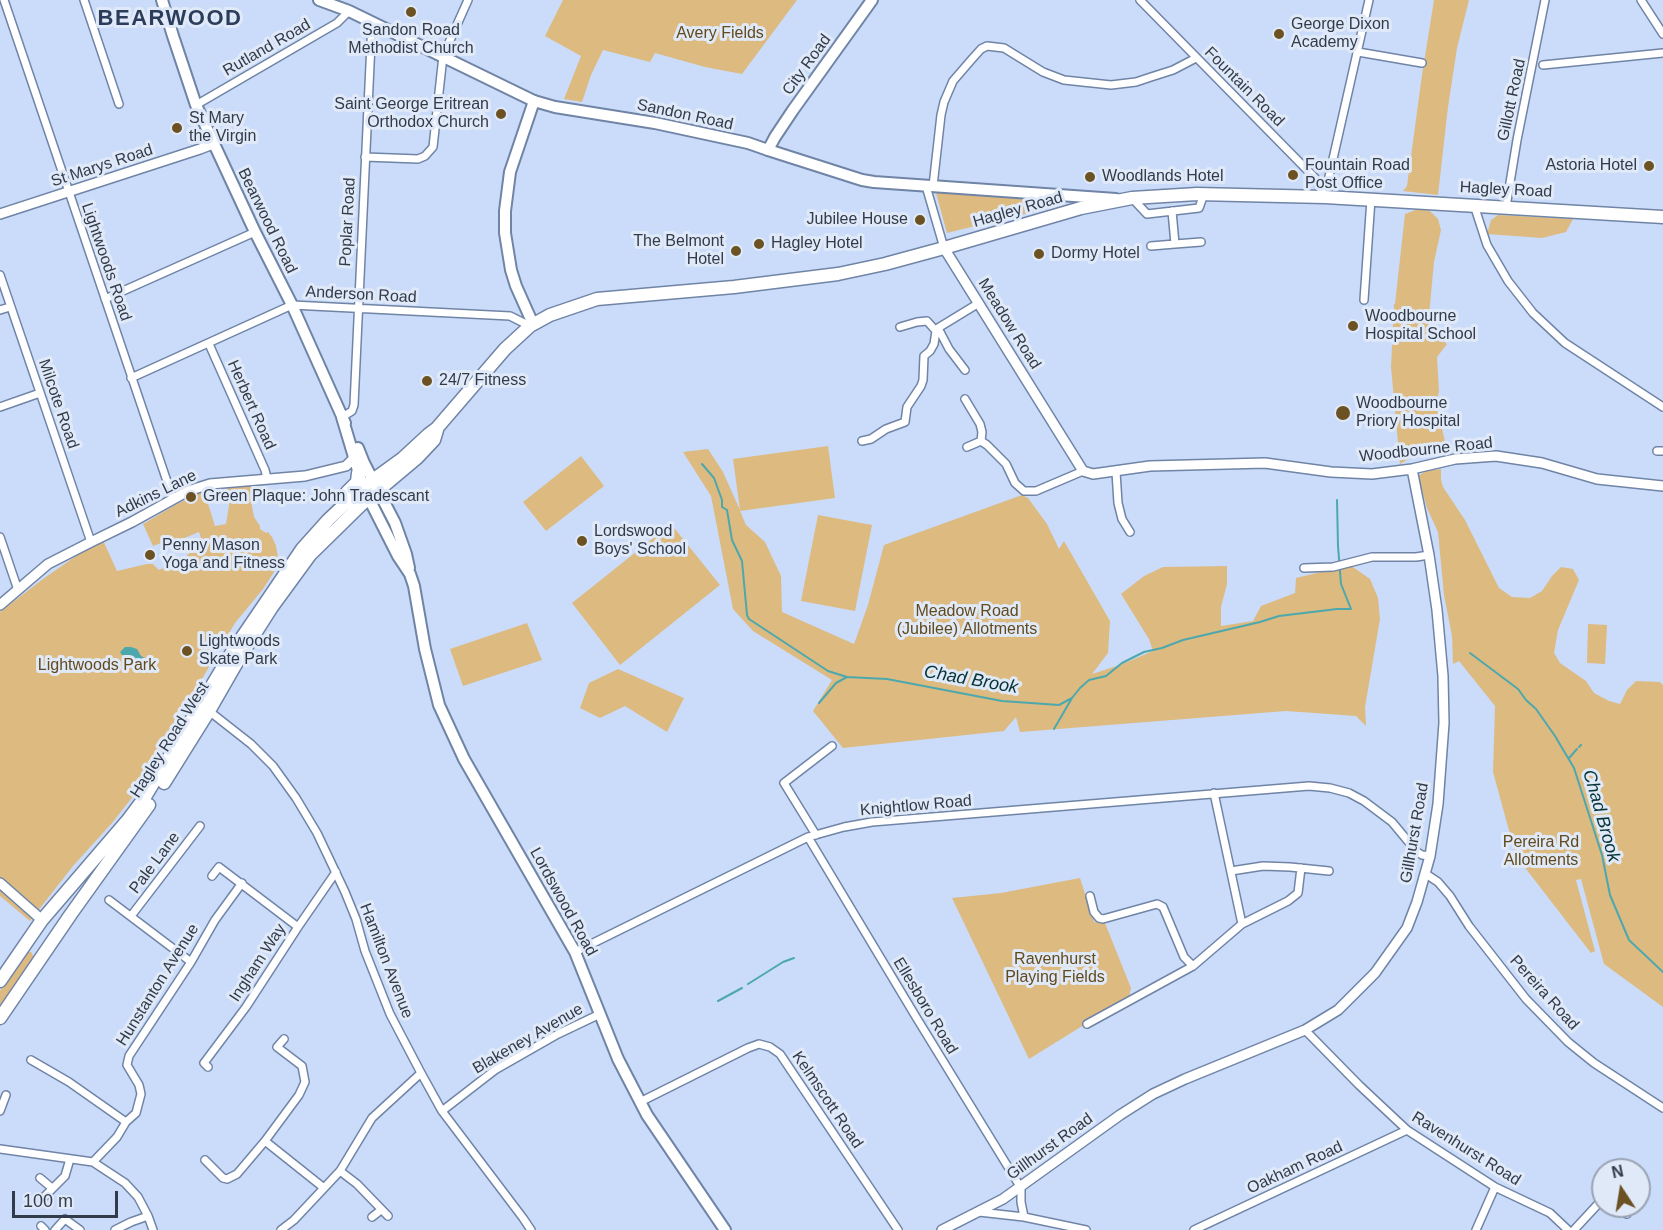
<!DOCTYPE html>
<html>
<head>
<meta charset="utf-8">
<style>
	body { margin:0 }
	#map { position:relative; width:1663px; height:1230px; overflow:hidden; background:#cadcfa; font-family:Helvetica,sans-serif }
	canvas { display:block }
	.north { position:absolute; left:1591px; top:1158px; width:60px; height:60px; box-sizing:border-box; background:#e0e9f8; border:2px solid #9aa3b2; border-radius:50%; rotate:348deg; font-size:16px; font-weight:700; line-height:24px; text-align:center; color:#323b49 }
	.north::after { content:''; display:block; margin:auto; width:21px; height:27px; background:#6c5223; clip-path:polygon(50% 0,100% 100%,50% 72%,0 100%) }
	.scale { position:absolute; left:12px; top:1191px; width:106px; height:27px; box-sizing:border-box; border:3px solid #323b49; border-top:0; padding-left:8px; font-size:18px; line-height:21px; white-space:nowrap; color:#323b49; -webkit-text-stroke:4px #e0e9f8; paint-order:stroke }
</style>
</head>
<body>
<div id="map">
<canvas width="1663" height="1230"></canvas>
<div class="north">N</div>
<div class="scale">100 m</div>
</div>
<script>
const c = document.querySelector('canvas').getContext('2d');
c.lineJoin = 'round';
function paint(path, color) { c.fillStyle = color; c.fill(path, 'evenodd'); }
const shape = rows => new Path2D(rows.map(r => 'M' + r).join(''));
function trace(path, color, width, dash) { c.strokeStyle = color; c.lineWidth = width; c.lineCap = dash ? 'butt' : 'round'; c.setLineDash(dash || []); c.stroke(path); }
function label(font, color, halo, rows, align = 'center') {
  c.font = font + ' Helvetica,sans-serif'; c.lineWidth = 6; c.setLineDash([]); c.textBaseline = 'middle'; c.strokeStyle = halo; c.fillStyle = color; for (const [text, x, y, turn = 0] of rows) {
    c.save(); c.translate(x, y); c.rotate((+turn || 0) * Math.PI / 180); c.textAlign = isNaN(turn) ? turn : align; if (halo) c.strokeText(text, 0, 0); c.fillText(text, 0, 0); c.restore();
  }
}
paint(shape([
	[563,0,797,0,742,74,705,67,655,53,650,62,603,50,591,75,582,102,564,99,581,56,545,36],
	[1434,0,1469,0,1457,48,1448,107,1438,195,1403,191,1407,186,1422,75],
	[939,191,1057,199,1057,206,947,233,936,193],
	[1418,209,1430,211,1438,219,1441,230,1434,262,1428,326,1447,344,1437,357,1439,391,1436,405,1446,445,1446,454,1410,458,1400,464,1391,367,1394,304,1395,304,1405,214],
	[1498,215,1573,219,1566,232,1542,238,1487,234,1491,220],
	[828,446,835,498,740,511,746,525,765,542,781,576,782,612,854,644,868,605,884,545,1022,495,1028,498,1047,524,1059,549,1064,541,1110,621,1108,653,1092,674,1120,665,1153,651,1149,639,1121,594,1144,576,1163,567,1227,566,1227,584,1221,607,1221,626,1253,621,1261,606,1295,593,1296,578,1350,565,1370,579,1378,598,1380,619,1365,707,1366,726,1356,716,1286,711,1020,732,1016,717,1004,731,843,748,813,711,832,680,753,631,733,609,711,496,683,452,708,449,723,472,740,510,733,459],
	[581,456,604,486,546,531,523,502],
	[1441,469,1441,480,1443,487,1465,520,1499,588,1512,597,1530,598,1542,591,1552,576,1561,567,1573,569,1579,580,1558,630,1554,653,1560,663,1586,681,1594,693,1609,701,1620,704,1627,690,1636,681,1660,682,1663,685,1663,1007,1604,964,1581,879,1576,880,1595,951,1591,953,1516,856,1493,772,1495,706,1459,661,1453,664,1452,636,1444,595,1438,532,1427,508,1418,476,1426,471],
	[252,484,253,485,250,495,254,517,260,526,260,529,266,533,268,532,272,537,276,546,278,558,274,572,263,589,235,623,167,738,146,780,112,823,73,866,30,921,0,896,0,612,43,579,102,538,117,571,147,564,153,564,159,570,182,560,202,541,199,532,163,547,161,543,153,546,143,524,177,504,204,491,215,526,226,524,230,499,226,486],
	[818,515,872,525,855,611,801,601],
	[671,524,720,585,620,665,572,603],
	[527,623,542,660,463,686,450,649],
	[1588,624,1607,625,1605,664,1587,663],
	[618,669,684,698,667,732,625,706,600,718,580,708,589,683],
	[1080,878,1094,922,1105,923,1131,988,1129,997,1029,1059,952,898,1001,893],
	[27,952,31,952,35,959,0,1011,0,991]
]), '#ddba80');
paint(shape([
	[125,647,131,647,137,649,141,656,150,661,149,663,140,662,122,655,120,652]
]), '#4da8ad');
trace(shape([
	[702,464,714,478,722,500,722,507,727,510,732,540,742,561,747,615,749,619,828,671,847,677,887,679,1002,701,1059,705,1072,698,1080,688,1089,680,1106,676,1122,663,1144,652,1162,648,1183,640,1260,622,1279,616,1337,609,1351,609,1341,584,1338,546,1337,500],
	[1470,653,1518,689,1526,700,1536,709,1555,736,1574,768,1602,855,1610,895,1629,940,1663,972],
	[819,703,836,683,847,677],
	[1054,729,1072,698],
	[1579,747,1581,745],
	[1569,758,1577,749],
	[748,984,783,962,794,958],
	[718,1001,742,988]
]), '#4da8ad', 2);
const minor = shape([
	[4,0,173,499],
	[84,0,119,104],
	[1140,0,1315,178,1325,197],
	[1641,0,1663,34],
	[1358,52,1422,63],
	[1543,65,1663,53],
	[196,105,337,23,349,11],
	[365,157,418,159,425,156,433,147,443,56,468,0],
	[926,186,944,248],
	[933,186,941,115,944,102,953,81,972,59,981,49,987,46,1004,48,1043,72,1064,80,1111,85,1136,82,1151,77,1173,70,1196,58],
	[1321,186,1328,181,1369,0],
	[1132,198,1147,214,1199,208,1204,194],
	[1474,205,1487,245,1508,281,1533,313,1565,343,1663,407],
	[1506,207,1517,140,1545,0],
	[1175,244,1201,242],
	[1151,246,1175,244,1172,211],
	[0,275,91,542],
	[105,299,255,232],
	[1364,300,1371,199],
	[0,310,10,307],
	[900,327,917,322,927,321,936,331],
	[938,328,949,349,965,370],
	[209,344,265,470,267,478],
	[131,378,292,305,510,316,530,326],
	[965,399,980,424,982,432,981,441],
	[0,407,40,393],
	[342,417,352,411,354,405,372,22],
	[862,441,871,439,886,429,905,422,907,407,921,386,923,380,924,356,930,351,934,344,936,331,938,328,979,303],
	[967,447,981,441,987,445,1006,464,1015,483,1024,491,1036,491,1083,471],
	[1657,451,1663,451],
	[1116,472,1118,503,1122,519,1130,532],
	[0,537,18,590],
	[1304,568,1333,567,1372,557,1416,557,1429,555],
	[209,711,251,744,273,766,296,798,317,833,345,892,356,919,365,951,390,1014,421,1073,442,1111,523,1218,531,1230],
	[1214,793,1242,924],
	[816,835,784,783,832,746],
	[808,837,916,1017,1021,1188,1021,1202,1024,1217],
	[1231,871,1263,866,1290,867,1329,871],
	[1426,874,1438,882,1450,896,1469,926,1526,999,1568,1042,1594,1063,1663,1108],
	[212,876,219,867,298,927],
	[1090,896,1094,912,1099,918,1103,919,1157,904,1163,907,1184,957,1193,966],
	[109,900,191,962],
	[131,916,200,826],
	[575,952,808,837,844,827,872,822,1309,786,1330,788,1349,793,1364,801,1392,822,1417,852,1422,855,1430,856],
	[1087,1024,1193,966,1242,924,1288,901,1298,893,1301,868],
	[1305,1030,1359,1085,1407,1130,1495,1187,1550,1213,1568,1230],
	[31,1060,69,1082,126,1122],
	[208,1067,204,1063,246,1007,298,927,336,872],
	[640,1102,748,1048,759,1044,770,1047,780,1054,898,1230],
	[0,1111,6,1095],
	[442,1111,495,1070,558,1034,600,1014],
	[265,1141,324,1188],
	[0,1149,93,1162,125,1183,138,1197,148,1216,153,1230],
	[205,1160,223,1178,227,1179,237,1174,265,1141,299,1095,305,1082,302,1066,277,1047,284,1039],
	[93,1162,117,1137,126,1122,136,1113,141,1094,139,1085,127,1065,129,1056,191,962,215,920,242,883],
	[340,1171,357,1184,388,1216],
	[40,1178,52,1188],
	[44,1197,65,1176,70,1159],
	[1612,1206,1627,1214],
	[979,1212,1024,1217,1086,1230],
	[372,1217,381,1210],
	[41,1226,45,1230],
	[55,1230,65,1219,80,1230],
	[115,1230,131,1222,148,1216],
	[281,1230,294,1220,340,1171,372,1118,421,1073],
	[1194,1230,1407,1130],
	[1476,1230,1495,1187],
	[1574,1230,1599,1203,1603,1202]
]);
const tertiary = shape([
	[0,214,200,149,213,144],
	[944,248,1083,471,1093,474,1150,466,1265,463,1331,472,1372,474,1412,469,1455,459,1496,456,1542,463,1597,479,1663,486],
	[0,605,48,564,91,542,132,522,188,491,210,484,305,476,346,466,354,458],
	[0,883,42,920],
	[942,1230,1003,1199,1120,1115,1153,1094,1185,1079,1305,1030,1338,1010,1375,973,1407,928,1417,902,1430,856,1438,804,1444,723,1443,676,1437,610,1429,555,1412,469]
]);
const secondary = shape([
	[319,0,349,11,534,101],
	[768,150,862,180,874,182,1116,199]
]);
const primary = shape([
	[162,0,173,36,196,105,255,232,292,305,345,423],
	[533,324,516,286,511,270,505,233,505,211,510,172,534,101,555,107,655,123,748,143,768,150,775,137,793,110,872,0],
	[342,417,363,487,398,556,410,574,414,586,425,649,439,705,464,759,575,952,618,1059,647,1115,725,1230],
	[358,448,364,463,395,523,406,554,409,568]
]);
const trunk = shape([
	[347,492,357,482,358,473],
	[164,783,209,711,240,657,272,607,310,555,361,505,417,458,434,440,437,430],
	[0,981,42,920,127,821,145,797,232,652,302,549,328,520,363,487,403,458,429,434,437,428,505,349,530,326,550,315,597,299,734,287,838,274,885,264,944,248,1081,208,1132,198,1197,194,1325,197,1663,217],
	[0,1018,71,914,149,805]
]);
trace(minor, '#7084a6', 10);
trace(tertiary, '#7084a6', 12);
trace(secondary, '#7084a6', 14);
trace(primary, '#7084a6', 14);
trace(trunk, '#7084a6', 15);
trace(minor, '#fff', 7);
trace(tertiary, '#fff', 9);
trace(secondary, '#fff', 10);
trace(primary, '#fff', 10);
trace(trunk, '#fff', 12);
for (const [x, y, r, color] of [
	[411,12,6,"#6c5223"],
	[1279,34,6,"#6c5223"],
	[501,114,6,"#6c5223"],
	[177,128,6,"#6c5223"],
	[1649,166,6,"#6c5223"],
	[1293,175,6,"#6c5223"],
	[1090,177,6,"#6c5223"],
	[920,220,6,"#6c5223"],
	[759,244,6,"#6c5223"],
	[736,251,6,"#6c5223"],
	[1039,254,6,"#6c5223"],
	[1353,326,6,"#6c5223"],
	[427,381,6,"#6c5223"],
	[1343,413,8,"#6c5223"],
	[191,497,6,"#6c5223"],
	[582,541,6,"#6c5223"],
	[150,555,6,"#6c5223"],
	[187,651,6,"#6c5223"]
]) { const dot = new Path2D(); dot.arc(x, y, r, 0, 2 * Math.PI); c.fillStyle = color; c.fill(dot); trace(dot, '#e0e9f8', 2); }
label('16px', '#323b49', '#e0e9f8', [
	["George Dixon",1291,25],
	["Academy",1291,43],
	["Sandon Road",411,31,"center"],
	["Methodist Church",411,49,"center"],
	["Saint George Eritrean",489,105,"right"],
	["Orthodox Church",489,123,"right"],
	["St Mary",189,119],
	["the Virgin",189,137],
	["Fountain Road",1305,166],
	["Post Office",1305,184],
	["Astoria Hotel",1637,166,"right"],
	["Woodlands Hotel",1102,177],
	["Jubilee House",908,220,"right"],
	["The Belmont",724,242,"right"],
	["Hotel",724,260,"right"],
	["Hagley Hotel",771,244],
	["Dormy Hotel",1051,254],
	["Woodbourne",1365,317],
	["Hospital School",1365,335],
	["24/7 Fitness",439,381],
	["Woodbourne",1356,404],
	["Priory Hospital",1356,422],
	["Green Plaque: John Tradescant",203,497],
	["Lordswood",594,532],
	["Boys' School",594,550],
	["Penny Mason",162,546],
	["Yoga and Fitness",162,564],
	["Lightwoods",199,642],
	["Skate Park",199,660]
], 'left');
label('16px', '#624a1c', '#e0e9f8', [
	["Avery Fields",720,34],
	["Meadow Road",967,612],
	["(Jubilee) Allotments",967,630],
	["Lightwoods Park",97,666],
	["Pereira Rd",1541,843],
	["Allotments",1541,861],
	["Ravenhurst",1055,960],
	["Playing Fields",1055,978]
]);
label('16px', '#323b49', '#e0e9f8', [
	["Rutland Road",267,48,-30],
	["City Road",807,65,-54],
	["Fountain Road",1244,87,45],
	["Gillott Road",1512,100,-78],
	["Sandon Road",685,115,12],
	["St Marys Road",102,166,-18],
	["Hagley Road",1506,190,3],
	["Hagley Road",1018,210,-16],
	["Bearwood Road",267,221,64],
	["Poplar Road",348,222,-87],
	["Lightwoods Road",106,262,71],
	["Anderson Road",361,295,3],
	["Meadow Road",1009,324,58],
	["Milcote Road",58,404,71],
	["Herbert Road",251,405,66],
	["Woodbourne Road",1426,450,-6],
	["Adkins Lane",156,494,-26],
	["Hagley Road West",170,740,-58],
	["Knightlow Road",916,806,-5],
	["Gillhurst Road",1415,833,-80],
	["Pale Lane",155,863,-53],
	["Lordswood Road",563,902,61],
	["Hamilton Avenue",386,961,69],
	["Ingham Way",258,963,-57],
	["Hunstanton Avenue",158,985,-58],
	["Pereira Road",1544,993,48],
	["Ellesboro Road",925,1006,59],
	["Blakeney Avenue",528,1039,-30],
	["Kelmscott Road",827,1100,56],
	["Gillhurst Road",1050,1147,-36],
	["Ravenhurst Road",1466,1149,32],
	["Oakham Road",1295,1168,-25]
]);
label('italic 18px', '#063336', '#e0e9f8', [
	["Chad Brook",971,680,10],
	["Chad Brook",1601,816,74]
]);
c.letterSpacing = '1.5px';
label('bold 22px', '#2b3d5a', '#e0e9f8', [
	["BEARWOOD",170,19]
]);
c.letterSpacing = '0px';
</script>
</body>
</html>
